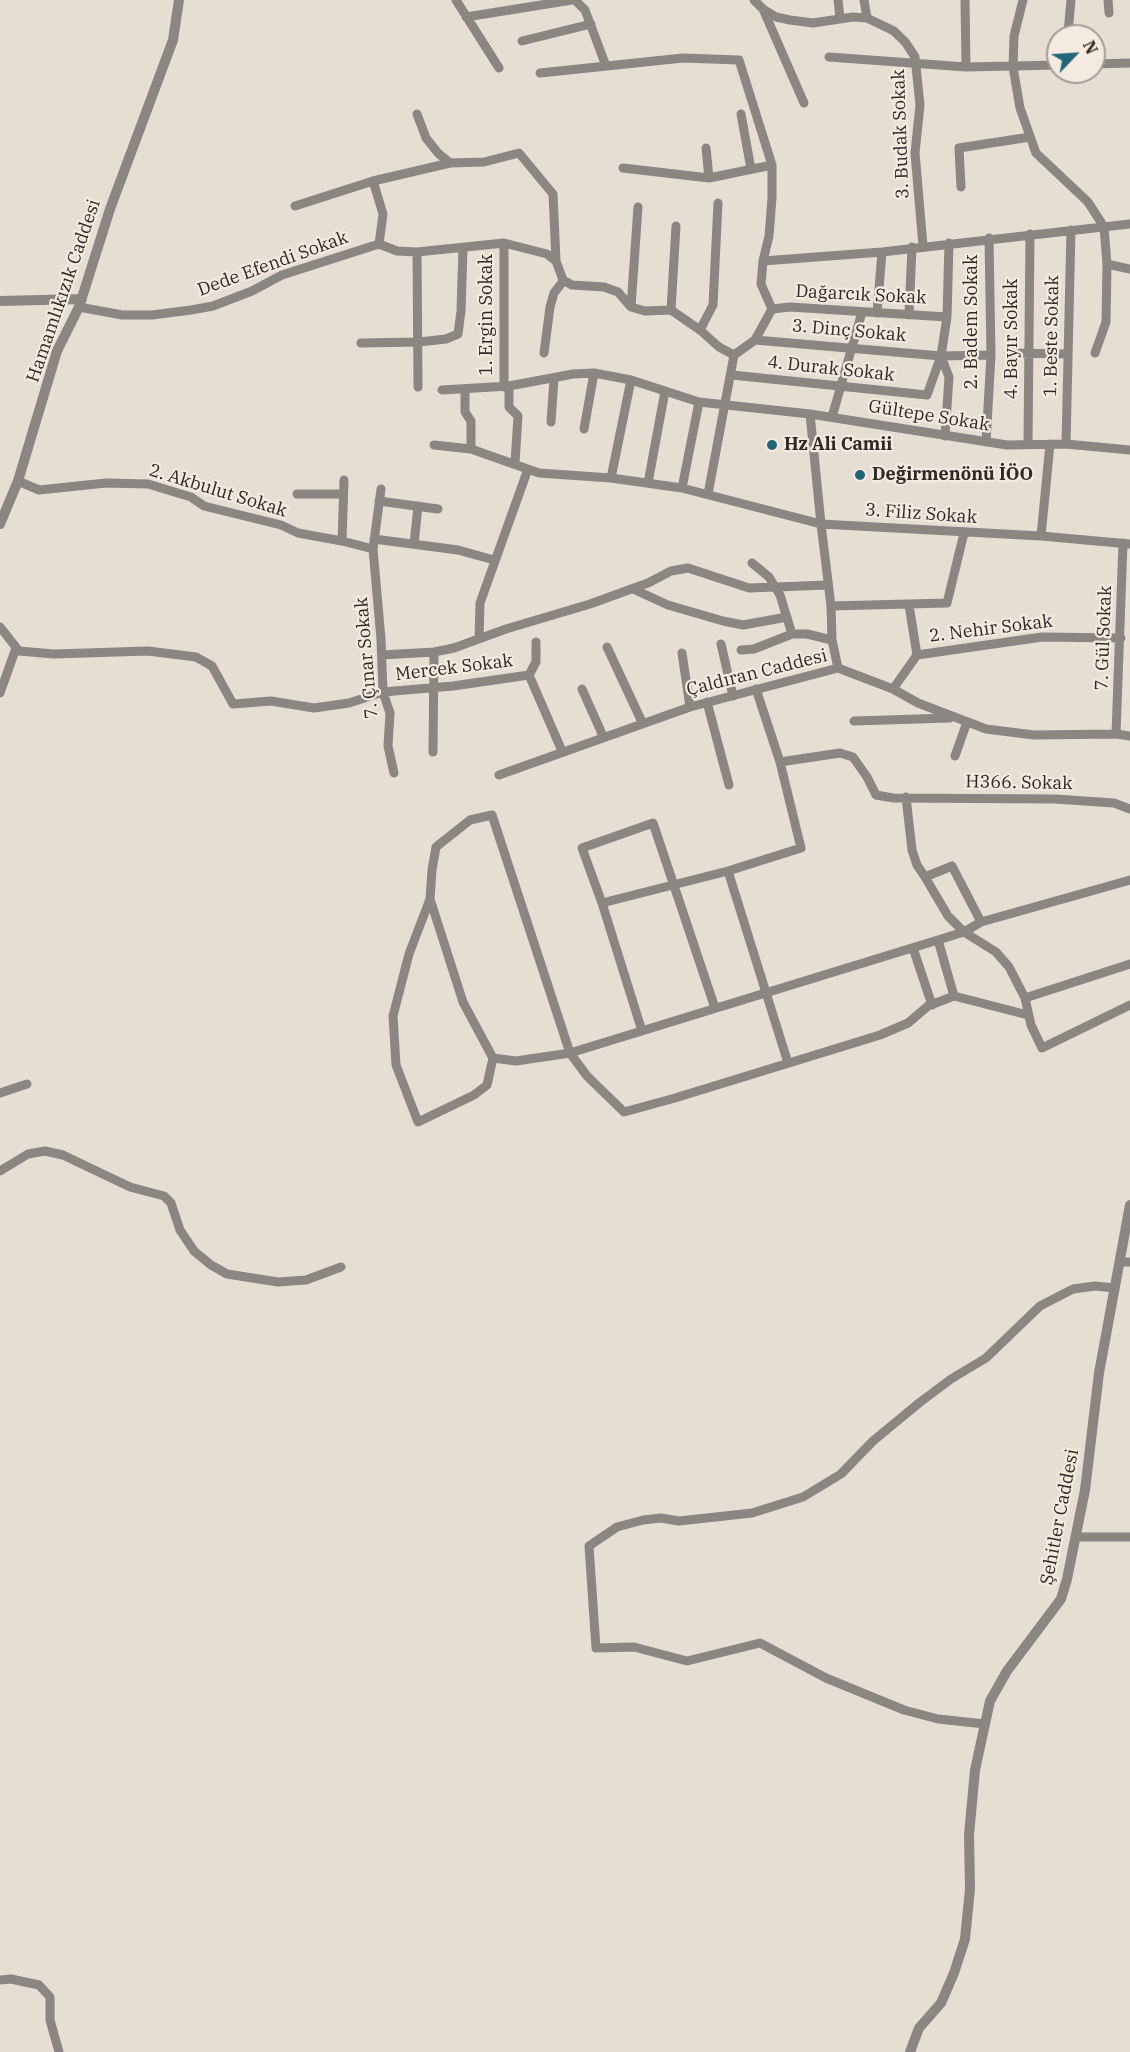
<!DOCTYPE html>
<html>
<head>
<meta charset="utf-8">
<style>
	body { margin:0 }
	#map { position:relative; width:1130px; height:2052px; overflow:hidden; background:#e6ddd3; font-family:"IBM Plex Serif",serif }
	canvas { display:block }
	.north { position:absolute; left:1046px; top:24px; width:60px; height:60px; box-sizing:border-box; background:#f4eae0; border:2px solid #a49d96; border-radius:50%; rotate:65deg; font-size:16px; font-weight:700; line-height:24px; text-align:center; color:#2d2a26 }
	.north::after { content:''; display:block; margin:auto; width:21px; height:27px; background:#236678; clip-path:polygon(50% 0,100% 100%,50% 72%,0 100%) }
</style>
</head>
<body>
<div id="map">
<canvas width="1130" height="2052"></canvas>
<div class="north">N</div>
</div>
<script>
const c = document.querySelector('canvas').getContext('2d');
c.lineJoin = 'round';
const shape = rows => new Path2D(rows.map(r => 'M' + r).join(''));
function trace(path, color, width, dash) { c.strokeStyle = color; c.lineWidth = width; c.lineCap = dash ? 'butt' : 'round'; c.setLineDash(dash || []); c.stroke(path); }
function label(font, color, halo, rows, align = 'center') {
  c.font = font + ' "IBM Plex Serif",serif'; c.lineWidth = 4.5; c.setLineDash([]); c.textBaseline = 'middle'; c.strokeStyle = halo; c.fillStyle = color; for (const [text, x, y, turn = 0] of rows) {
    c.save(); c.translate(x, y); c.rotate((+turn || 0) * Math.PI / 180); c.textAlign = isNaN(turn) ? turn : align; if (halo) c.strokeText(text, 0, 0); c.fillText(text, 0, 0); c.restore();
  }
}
trace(shape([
	[456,0,499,68],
	[575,0,585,10,606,66],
	[754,0,763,9,776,17,790,20,813,23,853,17,867,18,894,31,906,43,915,57,920,105,915,153,923,246],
	[838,0,840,18],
	[864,0,867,18],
	[965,0,966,67],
	[1023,0,1014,36,1013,67,1020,108,1036,153,1088,202,1104,227,1107,264,1130,269],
	[1108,0,1109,13],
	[763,9,804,103],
	[466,17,572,0],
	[1068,33,1071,0],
	[522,41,591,24],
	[829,57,966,67,1058,65],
	[1094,64,1130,63],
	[540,73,683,58,739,60,772,165,772,198,769,236,763,261,761,284,772,309],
	[417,114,426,138,438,153,450,163,484,162,519,153,553,194,556,261],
	[741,114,751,169],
	[706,148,709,178],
	[623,168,709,178,772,165],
	[373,181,383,214,379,244],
	[961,187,959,148,1030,137],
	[295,206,373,181,450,163],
	[417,252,418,387],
	[763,261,882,252,1130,224],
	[79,307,122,315,152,315,191,310,213,306,252,291,282,275,379,244,397,251,417,252,504,243,547,254,556,261,563,280,572,285,604,287,618,292,631,307,645,311,671,310,700,330,719,347,734,355,755,340,772,309],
	[631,307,638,207],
	[772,309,790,307,947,317],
	[671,310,676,226],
	[877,313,882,252],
	[909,315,912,247],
	[700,330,713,305,718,203],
	[755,340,941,356,991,355],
	[361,343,419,342,446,339,458,334,461,311,463,248],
	[544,353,550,307,554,293,564,280],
	[1009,353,1068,354],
	[1095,353,1106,322,1107,264],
	[941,356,949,377,945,436],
	[732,375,927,395,941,356,947,317,949,243],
	[509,386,509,407,518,416,515,463],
	[504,387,504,243],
	[465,389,465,412,471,421,471,449],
	[442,390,509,386,573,374,594,373,631,380,699,402,810,414,1007,445,1066,444,1130,450],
	[810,414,821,524,1041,536,1130,544],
	[832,417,862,312],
	[551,422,554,379],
	[584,429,594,373],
	[986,442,991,355,989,238],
	[1028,444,1030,234],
	[1066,444,1071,230],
	[434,445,471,449,539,473,611,478,682,488,821,524,831,606],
	[611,478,631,380],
	[18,481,39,490,106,483,148,484,191,497,204,506,281,525,298,533,342,541,373,549],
	[648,483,665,391],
	[682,488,699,402],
	[381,489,373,549,381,639,383,692,390,713,388,746,394,773],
	[297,494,343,494],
	[708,494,734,355],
	[379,501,438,509],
	[1041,536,1050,444],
	[374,539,458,550,494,560],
	[342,541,344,480],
	[414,544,418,506],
	[752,563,769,577,780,595,792,634,807,634,832,640],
	[633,589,668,605,723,621,743,625,787,617],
	[909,605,917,655,1042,637,1121,638],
	[0,627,19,651,54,654,148,651,196,657,212,666,233,704,271,701,314,708,349,703,383,692,453,686,529,675],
	[479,638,480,603,528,469],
	[721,644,733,696],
	[607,647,642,722],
	[741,650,754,649,792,634],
	[682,653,690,707],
	[382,655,434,652,454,648,506,629,590,604,648,583,671,571,688,568,749,588,828,585],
	[838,668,832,640,831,606,947,603,964,533],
	[529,675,562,751],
	[529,675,536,662,536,642],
	[582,689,603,736],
	[756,689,780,762,801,848,728,871,788,1063],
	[893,689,917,655],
	[0,693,16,648],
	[707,702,729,785],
	[854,721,950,718],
	[1116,734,1123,543],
	[433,752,434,652],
	[955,756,967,722],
	[780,762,840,753,853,757,867,777,876,795,893,798,1055,799,1114,803,1130,809],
	[499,775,690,707,838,668,893,689,918,703,986,729,1034,735,1116,734,1130,736],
	[906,797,912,850,917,865,925,877,952,866,981,922,1130,880],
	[925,877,948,916,964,932,996,952,1009,967,1025,998,1031,1025,1042,1048,1130,1005],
	[430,899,409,954,393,1016,396,1065,418,1122,474,1095,487,1085,493,1058],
	[602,903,582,848,653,823,715,1008],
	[981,922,964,932,570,1053,516,1061,493,1058,463,1002,430,899,432,870,436,847,470,820,492,815,570,1053,587,1076,624,1112,675,1098,880,1035,908,1023,928,1006,954,996,1028,1015],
	[938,940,954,996],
	[913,948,932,1005],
	[1025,998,1130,964],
	[642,1031,602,903,728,871],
	[0,1093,27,1084],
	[0,1171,28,1154,45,1151,63,1155,130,1187,164,1196,171,1203,180,1230,194,1251,211,1265,227,1274,278,1282,306,1280,341,1267],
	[1120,1262,1130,1262],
	[1077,1537,1130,1537],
	[985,1724,938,1719,904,1710,826,1678,760,1643,687,1661,634,1647,596,1648,589,1546,617,1527,643,1520,661,1518,679,1521,752,1513,803,1497,841,1474,873,1441,919,1403,951,1379,986,1358,1040,1306,1073,1289,1095,1286,1115,1288],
	[0,1980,11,1979,39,1985,50,1997,50,2020,59,2052]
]), '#8a8682', 9);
trace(shape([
	[0,301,82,299],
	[0,524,18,481,57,351,79,307,110,209,173,40,179,0],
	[910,2052,919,2028,941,2003,954,1973,965,1939,970,1889,969,1835,975,1770,990,1701,1007,1671,1061,1599,1067,1579,1085,1490,1099,1373,1130,1205]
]), '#8a8682', 10);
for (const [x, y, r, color] of [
	[772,445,6,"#236678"],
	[860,475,6,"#236678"]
]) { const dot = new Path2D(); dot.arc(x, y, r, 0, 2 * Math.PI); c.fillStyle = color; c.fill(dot); trace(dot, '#f4eae0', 2); }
label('18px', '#2d2a26', '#f4eae0', [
	["3. Budak Sokak",901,134,-92],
	["Dede Efendi Sokak",273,264,-20],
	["Hamamlıkızık Caddesi",64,291,-71],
	["Dağarcık Sokak",861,295,3],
	["1. Ergin Sokak",487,315,-90],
	["2. Badem Sokak",972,322,-90],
	["3. Dinç Sokak",849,331,5],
	["1. Beste Sokak",1052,336,-89],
	["4. Bayır Sokak",1012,339,-90],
	["4. Durak Sokak",831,369,6],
	["Gültepe Sokak",929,416,9],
	["2. Akbulut Sokak",218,491,17],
	["3. Filiz Sokak",921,514,4],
	["2. Nehir Sokak",991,629,-7],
	["7. Gül Sokak",1104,638,-88],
	["7. Çınar Sokak",367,658,-95],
	["Mercek Sokak",454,668,-7],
	["Çaldıran Caddesi",757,673,-14],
	["H366. Sokak",1019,783,1],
	["Şehitler Caddesi",1060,1517,-79]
]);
label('bold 18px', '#2d2a26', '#f4eae0', [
	["Hz Ali Camii",784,445],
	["Değirmenönü İÖO",872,475]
], 'left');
</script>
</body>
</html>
